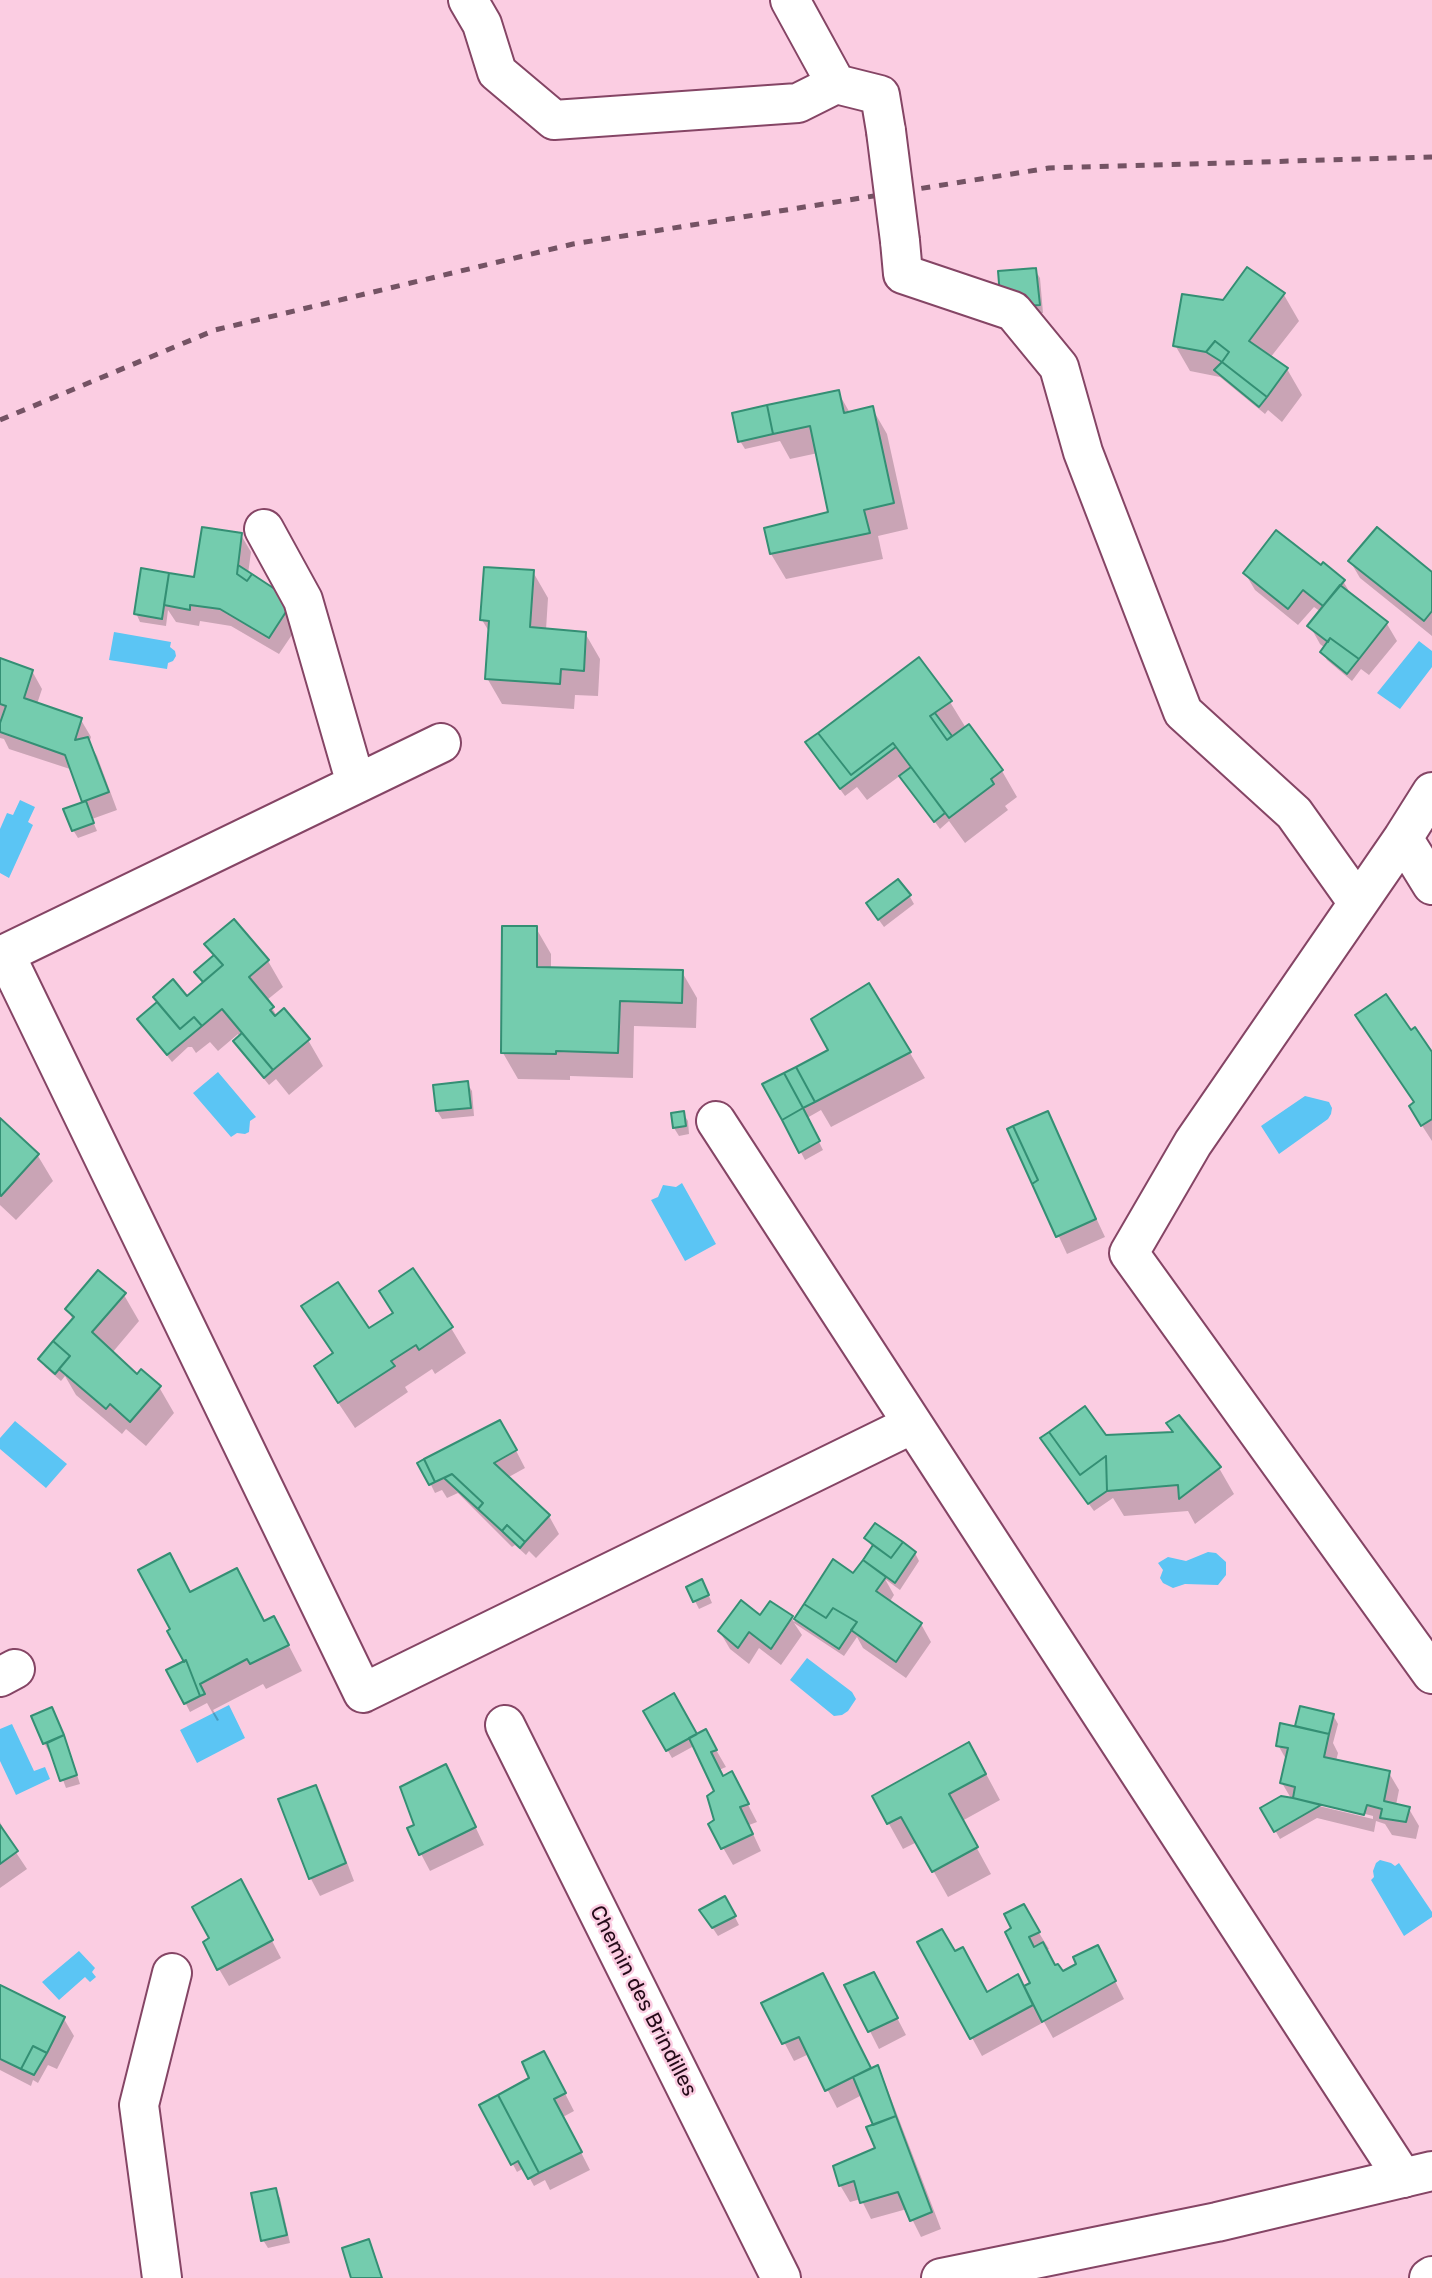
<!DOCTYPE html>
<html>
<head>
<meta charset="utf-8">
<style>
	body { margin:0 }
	canvas { display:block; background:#fbcde2 }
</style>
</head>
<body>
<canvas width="1432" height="2278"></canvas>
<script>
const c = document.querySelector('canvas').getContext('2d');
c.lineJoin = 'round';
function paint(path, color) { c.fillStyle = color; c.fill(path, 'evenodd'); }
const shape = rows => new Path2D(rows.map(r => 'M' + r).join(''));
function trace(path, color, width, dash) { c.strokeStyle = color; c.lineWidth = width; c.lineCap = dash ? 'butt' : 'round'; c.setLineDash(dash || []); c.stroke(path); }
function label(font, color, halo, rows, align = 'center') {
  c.font = font + ' Rubik,sans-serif'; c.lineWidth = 5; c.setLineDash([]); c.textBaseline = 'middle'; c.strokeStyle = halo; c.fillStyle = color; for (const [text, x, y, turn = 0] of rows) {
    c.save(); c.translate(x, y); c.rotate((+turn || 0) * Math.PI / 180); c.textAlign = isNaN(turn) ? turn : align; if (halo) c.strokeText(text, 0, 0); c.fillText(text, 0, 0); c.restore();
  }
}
paint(shape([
	[114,632,171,642,170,647,175,651,176,656,173,661,168,663,167,669,109,660],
	[1419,641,1432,651,1432,667,1400,709,1377,693],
	[20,800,35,807,28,822,33,825,9,878,0,873,0,829,7,813,13,815],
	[218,1072,256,1117,250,1121,249,1132,245,1134,237,1133,231,1137,193,1093],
	[1305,1096,1329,1102,1332,1108,1331,1114,1328,1119,1279,1154,1261,1126],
	[682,1183,716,1244,685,1261,651,1200,658,1197,663,1185,676,1187],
	[15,1421,67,1464,46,1488,0,1449,0,1438],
	[1208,1552,1216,1553,1226,1562,1226,1575,1218,1585,1185,1584,1173,1588,1163,1583,1160,1578,1163,1570,1158,1563,1168,1557,1186,1561],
	[807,1658,852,1692,856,1699,848,1711,842,1715,834,1716,790,1680],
	[229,1705,245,1738,197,1763,180,1730],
	[12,1724,34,1771,45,1767,50,1779,16,1795,0,1761,0,1729],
	[1380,1860,1391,1863,1395,1866,1399,1863,1432,1912,1432,1917,1404,1936,1371,1880,1374,1877,1373,1871,1376,1863],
	[79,1951,95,1968,92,1972,96,1977,90,1982,85,1977,59,2000,42,1982]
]), '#5bc5f4');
paint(shape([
	[1035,270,1040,278,1043,313,1007,316],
	[1284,295,1299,321,1270,358,1287,369,1302,395,1282,422,1268,410,1265,414,1220,377,1190,371,1175,345],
	[838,392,850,413,872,408,887,434,908,529,878,536,883,559,786,579,771,554,831,513,818,453,790,459,780,441,745,449,740,441],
	[241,535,251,552,248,574,302,620,279,654,231,626,200,621,199,626,176,622,168,610,166,626,140,622,136,613,196,579],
	[1350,561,1432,574,1432,636,1360,578],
	[1321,568,1343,581,1352,596,1387,624,1397,641,1369,675,1361,669,1352,681,1327,660,1322,652,1325,648,1320,644,1310,626,1321,612,1314,607,1298,625,1255,590,1245,573],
	[533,572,548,598,546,630,585,633,600,659,598,696,575,695,574,709,502,704,487,678,490,633,482,620],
	[0,664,32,671,42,689,37,704,81,720,91,737,89,743,97,756,117,810,92,819,97,831,78,838,73,830,85,803,73,770,9,749,4,739,0,738],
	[950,702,966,728,969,726,1002,771,1017,797,1005,806,1008,810,965,843,949,821,940,829,901,775,867,800,857,787,845,796,812,751],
	[909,895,914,904,884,927,873,912],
	[234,921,268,961,283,987,267,1000,277,1016,308,1040,323,1066,289,1095,276,1079,269,1085,240,1049,235,1041,240,1037,238,1034,218,1051,210,1042,196,1053,192,1047,188,1047,172,1062,139,1020,158,1003,186,998,204,984,196,972,214,957,207,944],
	[536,928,551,954,551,969,682,972,697,998,696,1028,634,1026,633,1078,570,1076,570,1080,518,1079,503,1053],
	[1367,1032,1410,1032,1432,1055,1432,1141,1421,1124,1415,1104],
	[910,1053,925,1078,831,1127,821,1110,807,1118,823,1150,805,1160,765,1085],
	[467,1083,472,1091,474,1116,442,1119,437,1111],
	[683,1113,688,1121,689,1134,679,1136,674,1128],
	[1047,1113,1105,1237,1067,1254,1009,1130],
	[0,1120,38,1156,53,1181,16,1220,0,1205],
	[124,1295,139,1321,112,1353,137,1376,159,1387,174,1413,146,1446,126,1429,122,1434,76,1395,65,1376,61,1381,45,1367,40,1359,73,1320,67,1309],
	[303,1307,369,1331,395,1314,451,1328,466,1353,435,1374,432,1369,405,1387,408,1392,355,1428,331,1392,333,1355],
	[510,1439,525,1468,507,1478,549,1516,559,1534,536,1558,529,1551,526,1555,515,1545,512,1547,458,1493,447,1498,442,1490,435,1493,420,1463],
	[1047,1447,1219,1468,1234,1494,1195,1524,1188,1511,1124,1516,1113,1498,1094,1511],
	[866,1538,915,1553,919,1561,900,1590,885,1579,894,1595,889,1603,921,1624,931,1642,906,1678,863,1648,857,1637,844,1656,794,1623,802,1635,781,1665,759,1648,749,1664,730,1649,720,1632,760,1617,792,1618,794,1622,806,1605,854,1576,873,1548],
	[236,1570,265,1623,288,1644,302,1671,266,1689,263,1684,213,1710,219,1720,217,1721,207,1703,190,1712,169,1671,186,1662,191,1594],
	[706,1589,712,1603,699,1609,695,1601],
	[645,1711,715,1748,726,1767,719,1770,723,1778,741,1791,757,1822,749,1825,761,1851,733,1865,710,1825,716,1821,717,1792,694,1746,672,1758],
	[1333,1715,1338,1724,1333,1743,1338,1753,1336,1761,1389,1773,1399,1790,1396,1805,1409,1809,1419,1826,1416,1839,1392,1835,1385,1824,1376,1821,1374,1832,1317,1818,1280,1839,1263,1809,1292,1800,1282,1783,1287,1761,1278,1745,1299,1729,1297,1726],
	[1298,1797,1373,1816,1373,1819,1302,1802],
	[56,1717,68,1746,80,1784,66,1788,52,1751,49,1752,44,1743],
	[984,1770,1000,1800,962,1821,991,1874,948,1897,917,1842,903,1849,874,1797],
	[455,1784,484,1845,430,1871,421,1854,417,1826],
	[315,1787,325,1804,354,1881,320,1896,311,1879,280,1800],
	[0,1822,3,1828,1,1830,27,1869,0,1888],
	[725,1898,739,1925,718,1936,706,1918],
	[250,1899,281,1958,229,1986,219,1969,211,1939],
	[1023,1907,1049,1949,1046,1951,1055,1967,1062,1974,1107,1965,1124,1999,1053,2038,1044,2022,982,2056,920,1943,954,1953,987,1994,1024,1988,1033,1984,1014,1929],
	[847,1986,883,1991,906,2035,879,2049],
	[0,1987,64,2019,74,2036,57,2069,48,2065,38,2083,33,2080,31,2086,0,2070],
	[832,1993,871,2070,877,2067,882,2075,941,2229,921,2237,907,2209,871,2219,861,2199,850,2202,840,2185,877,2149,875,2126,862,2095,837,2108,809,2054,794,2061,764,2004],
	[553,2070,574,2111,563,2117,590,2170,550,2190,545,2180,534,2186,524,2168,517,2172,481,2105],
	[275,2190,280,2198,290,2243,268,2248,263,2240]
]), '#0003');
const building = shape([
	[1247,267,1285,293,1249,341,1288,368,1267,397,1222,362,1229,352,1215,341,1206,352,1173,346,1182,294,1223,300,1247,267],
	[1036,268,1040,305,1001,308,998,271,1036,268],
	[1215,341,1229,352,1222,362,1206,352,1215,341],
	[1222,362,1267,397,1259,407,1214,370,1222,362],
	[839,390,844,413,873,406,894,503,864,510,870,533,770,554,764,528,828,512,810,426,773,434,767,405,839,390],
	[767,405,773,434,738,442,732,413,767,405],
	[202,527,242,533,237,574,247,581,252,574,293,601,269,638,220,609,190,605,190,610,164,605,169,573,194,577,202,527],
	[1377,527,1432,572,1432,611,1424,621,1348,561,1377,527],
	[1276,530,1321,565,1323,562,1345,580,1323,606,1303,590,1288,609,1243,573,1276,530],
	[238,565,252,574,247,581,237,574,238,565],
	[484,567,534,570,530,627,586,632,584,671,561,669,560,684,485,679,489,621,480,620,484,567],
	[141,568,169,573,162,619,134,614,141,568],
	[1340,585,1388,622,1359,659,1330,638,1328,642,1307,626,1340,585],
	[1330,638,1359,659,1347,674,1320,652,1330,638],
	[919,657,952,701,930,716,947,740,969,724,1003,770,991,779,994,784,949,818,893,743,851,775,818,733,919,657],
	[0,658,33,670,24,698,82,718,75,740,88,737,109,792,82,802,65,755,0,732,0,723,6,706,0,704,0,658],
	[935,713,952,736,947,740,930,716,935,713],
	[818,733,851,775,893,743,896,747,840,789,805,742,818,733],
	[911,767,945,813,934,822,899,776,911,767],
	[86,801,94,823,72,831,63,809,86,801],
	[898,879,911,895,878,920,866,903,898,879],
	[234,919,269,960,249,977,274,1007,270,1010,275,1016,284,1008,310,1039,273,1070,222,1009,202,1026,194,1017,180,1029,153,997,173,979,187,996,223,965,204,944,234,919],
	[502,926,537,926,537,967,683,970,682,1003,620,1001,618,1053,556,1051,556,1054,501,1053,502,926],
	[214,955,223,965,203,982,194,972,214,955],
	[869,983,911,1052,815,1102,796,1067,828,1050,811,1019,869,983],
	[1386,994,1411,1030,1415,1027,1432,1052,1432,1119,1421,1126,1409,1106,1414,1102,1355,1015,1386,994],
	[157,1002,180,1029,194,1017,202,1026,167,1055,137,1019,157,1002],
	[242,1033,273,1070,264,1078,233,1041,242,1033],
	[796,1067,815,1102,803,1108,784,1073,796,1067],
	[784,1073,803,1108,782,1120,762,1084,784,1073],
	[468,1081,471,1108,436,1111,433,1085,468,1081],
	[803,1108,820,1141,799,1153,782,1120,803,1108],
	[684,1111,686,1126,673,1128,671,1113,684,1111],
	[1048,1111,1096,1219,1056,1237,1032,1184,1038,1180,1013,1126,1048,1111],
	[0,1118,39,1154,1,1196,0,1195,0,1118],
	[1013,1126,1038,1180,1032,1184,1007,1129,1013,1126],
	[413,1268,453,1327,419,1350,416,1345,391,1361,395,1366,338,1403,314,1366,333,1353,301,1306,338,1282,369,1328,393,1313,379,1291,413,1268],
	[98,1270,126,1293,92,1332,137,1374,141,1369,161,1386,130,1422,110,1404,106,1409,59,1369,70,1356,53,1341,74,1317,65,1309,98,1270],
	[53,1341,70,1356,55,1374,38,1359,53,1341],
	[1085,1406,1106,1435,1173,1432,1166,1423,1179,1415,1221,1467,1179,1499,1178,1485,1107,1491,1106,1456,1080,1475,1049,1432,1085,1406],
	[500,1420,517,1450,494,1463,550,1515,525,1542,507,1525,502,1531,478,1509,483,1503,452,1474,435,1482,424,1459,500,1420],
	[1049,1432,1080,1475,1106,1456,1107,1491,1088,1504,1040,1438,1049,1432],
	[424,1459,435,1482,429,1485,417,1463,424,1459],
	[452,1474,483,1503,478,1509,444,1478,452,1474],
	[875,1523,903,1542,891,1558,864,1538,875,1523],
	[507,1525,525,1542,520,1548,502,1531,507,1525],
	[903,1542,916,1552,895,1583,863,1560,873,1545,891,1558,903,1542],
	[170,1553,190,1592,237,1568,264,1621,274,1616,289,1645,250,1664,247,1659,200,1684,205,1694,200,1696,186,1660,184,1662,167,1631,170,1629,138,1570,170,1553],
	[833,1559,853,1573,863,1560,886,1577,876,1591,922,1623,896,1662,851,1630,857,1622,833,1608,826,1618,804,1604,833,1559],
	[702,1579,709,1595,693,1602,686,1587,702,1579],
	[741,1600,760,1615,770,1601,793,1616,771,1649,749,1632,738,1648,718,1631,741,1600],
	[804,1604,826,1618,833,1608,857,1622,839,1649,794,1619,804,1604],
	[186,1660,200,1696,184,1704,166,1670,186,1660],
	[674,1693,697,1734,666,1751,643,1711,674,1693],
	[1300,1706,1334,1714,1329,1734,1295,1726,1300,1706],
	[52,1707,64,1735,43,1744,31,1716,52,1707],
	[1280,1723,1329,1734,1324,1757,1390,1771,1384,1801,1410,1807,1406,1822,1380,1818,1382,1809,1367,1805,1364,1815,1293,1798,1295,1787,1280,1783,1288,1748,1276,1746,1280,1723],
	[706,1729,717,1750,711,1752,723,1776,732,1771,749,1804,740,1807,753,1834,721,1849,708,1824,714,1820,707,1796,714,1791,689,1738,706,1729],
	[64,1735,77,1775,60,1781,47,1743,64,1735],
	[969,1742,986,1774,949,1794,978,1847,932,1872,901,1817,887,1824,872,1796,969,1742],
	[446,1764,476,1827,419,1855,407,1828,414,1825,400,1787,446,1764],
	[316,1785,346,1863,309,1879,278,1799,316,1785],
	[1281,1796,1293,1798,1321,1805,1274,1832,1260,1808,1281,1796],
	[0,1825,18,1851,0,1864,0,1825],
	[241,1879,273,1940,217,1970,203,1942,209,1938,192,1907,241,1879],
	[725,1896,736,1916,712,1928,699,1910,725,1896],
	[1024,1904,1040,1932,1029,1937,1034,1947,1043,1942,1055,1965,1058,1964,1063,1971,1076,1964,1073,1957,1098,1945,1116,1981,1042,2022,1024,1986,1030,1983,1005,1932,1011,1928,1004,1914,1024,1904],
	[942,1929,955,1951,963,1947,987,1992,1018,1974,1033,2005,970,2039,917,1942,942,1929],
	[874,1972,898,2018,868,2032,844,1985,874,1972],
	[823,1973,871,2068,825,2091,799,2037,782,2044,761,2003,823,1973],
	[0,1985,65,2017,47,2053,33,2046,21,2069,0,2059,0,1985],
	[33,2046,47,2053,34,2075,21,2069,33,2046],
	[544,2051,566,2093,554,2099,582,2152,539,2173,498,2095,529,2078,522,2062,544,2051],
	[878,2065,896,2116,873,2125,853,2077,878,2065],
	[498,2095,539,2173,528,2179,518,2161,511,2165,479,2105,498,2095],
	[896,2116,932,2212,910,2221,898,2192,860,2203,854,2181,839,2186,833,2166,875,2148,866,2127,896,2116],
	[276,2188,287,2235,261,2241,251,2193,276,2188],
	[369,2239,382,2278,351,2278,342,2248,369,2239]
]);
paint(building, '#74ccae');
trace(building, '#348f74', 2);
const street = shape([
	[468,0,482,24,497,72,554,120,798,103,836,84],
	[790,0,836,84,880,95,886,131],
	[900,241,903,274,1013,311,1059,367,1083,452,1183,712,1294,813,1358,903],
	[264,529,303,600,356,784],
	[441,743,5,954,363,1693,913,1424],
	[1432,792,1403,838,1193,1143,1129,1253,1432,1674],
	[1403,838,1432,885],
	[716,1121,1403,2178],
	[0,1677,15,1669],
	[505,1725,781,2278],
	[162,2278,139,2105,172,1973],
	[1429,2278,1432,2276]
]);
const secondary = shape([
	[941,2278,1217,2222,1432,2171]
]);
trace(street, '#854565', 42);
trace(secondary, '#854565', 42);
trace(street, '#fff', 38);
trace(secondary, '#fff', 38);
trace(shape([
	[0,420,215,330,573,244,1049,168,1432,157]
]), '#745364', 5, [9, 9]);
const streetBridge = shape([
	[886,131,900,241]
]);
trace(streetBridge, '#854565', 42, []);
trace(streetBridge, '#fff', 38);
label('21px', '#250b19', '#fbcde2', [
	["Chemin des Brindilles",643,2001,63]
]);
</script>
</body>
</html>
